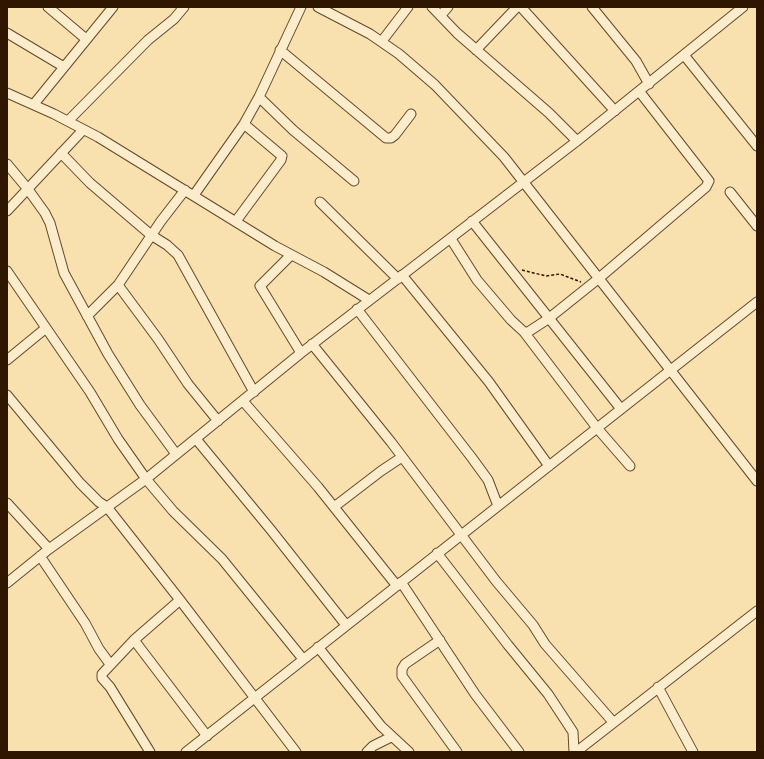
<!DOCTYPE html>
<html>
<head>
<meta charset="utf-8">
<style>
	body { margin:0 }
	#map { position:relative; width:764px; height:759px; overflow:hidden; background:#f9e1af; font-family:"IM FELL Double Pica",serif }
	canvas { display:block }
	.frame { position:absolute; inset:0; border:8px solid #2e1600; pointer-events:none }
</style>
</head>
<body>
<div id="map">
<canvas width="764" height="759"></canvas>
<div class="frame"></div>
</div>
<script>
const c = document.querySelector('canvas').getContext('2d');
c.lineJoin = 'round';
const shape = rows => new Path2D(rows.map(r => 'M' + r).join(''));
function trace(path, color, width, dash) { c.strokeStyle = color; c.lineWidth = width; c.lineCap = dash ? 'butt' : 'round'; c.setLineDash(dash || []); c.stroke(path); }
const minor = shape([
	[48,7,86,39],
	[318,7,370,34,399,54,435,85,504,157,757,481],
	[432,7,457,33,549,113,577,141],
	[521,7,615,111],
	[592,7,636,61,649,84],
	[441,15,448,7],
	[7,33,64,67],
	[382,41,408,7],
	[280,50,386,138,391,138,395,135,411,114],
	[476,50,517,7],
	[684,55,757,146],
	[7,93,54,114,98,137,275,246,324,272,369,300],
	[259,97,293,130,354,181],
	[34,104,113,7],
	[68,121,148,40,174,19,184,7],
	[61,153,90,183,151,235,167,245,178,255,254,392],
	[7,164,27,188,45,213,50,223,64,273,108,354,140,405,176,454],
	[730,192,757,226],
	[194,195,244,124,259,97,301,7],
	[320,202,398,279],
	[7,211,83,130],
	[236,221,281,160,282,156,244,124],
	[472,221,621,409],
	[451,239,477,280,511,320,524,332,528,332,548,319,598,279,706,187,709,181,639,91],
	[291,255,260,286,301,353],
	[7,271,90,392,118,439,146,479,173,511,222,559,303,659],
	[402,275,489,382,549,466],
	[118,285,158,339,188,384,218,421],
	[357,309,472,458,488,480,498,506],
	[87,316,118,285,161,221,185,190],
	[524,332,597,428,630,466],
	[312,344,391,442,496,581,533,625,545,644,613,722],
	[7,360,46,328],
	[7,395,80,483,99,502,107,507,180,600,296,752],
	[243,401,318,487,397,586],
	[196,439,271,530,346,625],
	[7,503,49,549],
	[334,507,381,471,402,457],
	[437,553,508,645,548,694,573,732,574,752],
	[40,556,85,623,99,649,110,664],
	[401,582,475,694,519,752],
	[7,583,49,549,146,479,301,353,577,141,743,7],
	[134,640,207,736],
	[440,640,405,664,402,669,402,676,457,752],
	[318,647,381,726,409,752],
	[658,687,693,752],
	[150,752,110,687,102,678,102,674,134,640,180,600],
	[186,752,757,302],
	[367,752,373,746,391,737],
	[576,752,757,611]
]);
trace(minor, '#61492c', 11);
trace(shape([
	[522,270,546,276,560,274,581,282]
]), '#2e1600', 1.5, [3, 2]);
trace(minor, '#fbeccb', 9);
</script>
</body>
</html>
